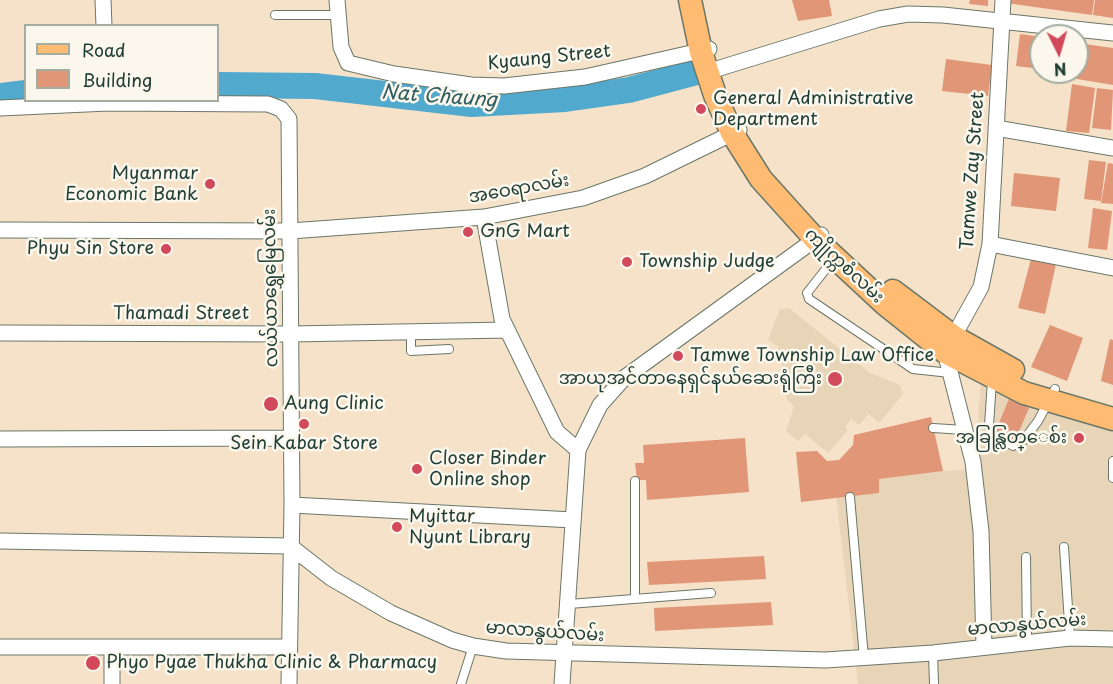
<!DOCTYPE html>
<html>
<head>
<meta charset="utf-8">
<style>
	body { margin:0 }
	#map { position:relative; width:1113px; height:684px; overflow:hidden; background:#f5e2c8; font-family:"Playpen Sans",sans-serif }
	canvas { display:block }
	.legend { position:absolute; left:24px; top:24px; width:195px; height:78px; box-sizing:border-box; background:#fbf7ec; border:2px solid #a3ada2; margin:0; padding:8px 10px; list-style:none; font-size:18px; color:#1f3d34 }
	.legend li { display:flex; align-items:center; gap:12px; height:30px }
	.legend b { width:30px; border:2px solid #a3ada2 }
	.north { position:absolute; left:1029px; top:24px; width:60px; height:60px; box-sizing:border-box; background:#fbf7ec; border:2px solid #a3ada2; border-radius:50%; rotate:175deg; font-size:16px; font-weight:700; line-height:24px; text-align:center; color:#1f3d34 }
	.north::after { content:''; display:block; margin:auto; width:21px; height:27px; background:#d1495b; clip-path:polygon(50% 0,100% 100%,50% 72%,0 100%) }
</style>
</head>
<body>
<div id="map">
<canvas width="1113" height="684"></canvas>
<ul class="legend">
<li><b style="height:8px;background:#ffbb71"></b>Road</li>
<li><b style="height:16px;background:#e09677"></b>Building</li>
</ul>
<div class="north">N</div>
</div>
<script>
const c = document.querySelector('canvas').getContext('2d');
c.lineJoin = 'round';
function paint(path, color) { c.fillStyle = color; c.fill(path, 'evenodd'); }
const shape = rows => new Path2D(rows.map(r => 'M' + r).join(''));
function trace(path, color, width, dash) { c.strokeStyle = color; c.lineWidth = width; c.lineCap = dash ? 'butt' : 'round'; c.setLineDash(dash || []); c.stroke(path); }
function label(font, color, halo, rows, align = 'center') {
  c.font = font + ' "Playpen Sans","Noto Sans Myanmar",sans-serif'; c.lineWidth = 5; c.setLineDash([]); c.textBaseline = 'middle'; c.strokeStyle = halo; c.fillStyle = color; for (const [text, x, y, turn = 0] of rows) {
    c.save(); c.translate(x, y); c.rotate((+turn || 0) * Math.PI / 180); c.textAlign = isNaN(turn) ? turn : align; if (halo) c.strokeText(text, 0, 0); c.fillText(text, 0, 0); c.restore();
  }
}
paint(shape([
	[789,308,870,373,900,385,903,394,879,423,869,414,859,425,851,419,845,427,848,430,828,453,805,434,798,441,786,431,794,406,787,399,783,365,772,357,779,347,768,340,780,309],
	[981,376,1113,426,1113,684,858,684,834,478,975,469]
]), '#e8d5b7');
trace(shape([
	[218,85,315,86,472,104,565,99,629,90,693,73],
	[0,96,26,93]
]), '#51a9ce', 26);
paint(shape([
	[792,0,829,0,832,16,798,21],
	[970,0,988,0,988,6,969,4],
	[1006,0,1094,0,1092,15,1006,3],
	[1095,0,1113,0,1113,18,1093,15],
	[1020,34,1041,37,1041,69,1016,66],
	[1077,43,1113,48,1113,85,1065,77,1066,72,1077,72],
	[946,59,992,65,988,96,942,91],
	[1072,84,1095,88,1089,133,1066,131],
	[1097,88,1113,90,1111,130,1092,128],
	[1089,160,1106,162,1101,201,1084,199],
	[1108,163,1113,164,1113,204,1101,203],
	[1014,173,1060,178,1056,211,1011,206],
	[1093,208,1112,211,1107,250,1088,248],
	[1031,259,1056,264,1045,314,1018,308],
	[1050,325,1083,338,1067,381,1031,367],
	[1110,339,1113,340,1113,385,1101,381],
	[1009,399,1029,408,1011,450,991,442],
	[931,417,943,471,879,479,879,493,801,502,796,452,817,451,827,461,839,460,853,445,854,435],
	[745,438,749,492,647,500,646,480,637,480,635,463,644,463,643,445],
	[764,556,766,579,649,585,647,562],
	[771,602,773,625,655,631,654,608]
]), '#e09677');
const lane = shape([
	[275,15,338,15],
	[833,260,807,293,809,299,913,369,950,373],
	[411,332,411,351,449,349],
	[992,381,989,425,992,434,1013,446,1023,441,1038,421,1055,389],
	[933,428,964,430],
	[1113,461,1113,478],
	[635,481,635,597],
	[850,497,864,658],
	[1064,547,1070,638],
	[1026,557,1027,642],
	[569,604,711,593],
	[933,653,934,684],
	[461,684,473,646]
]);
const street = shape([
	[103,0,104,26],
	[337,0,341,47,348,63,394,74,471,85,504,86,585,77,709,49],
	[707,72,879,19,908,14,943,15,1113,33],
	[0,108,108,103,268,104,281,109,289,119,292,505,289,684],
	[996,128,1113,148],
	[484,217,502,319,557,432,578,450],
	[0,230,290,231,484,217,583,198,645,176,739,130],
	[990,244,1113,268],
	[0,333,292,334,507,330],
	[0,439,290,438],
	[292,505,573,520],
	[0,541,290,546,331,578,391,613,452,640,473,646,506,651,825,660,933,653,1070,638,1113,639],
	[0,647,289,647],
	[984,647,981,531,973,462,945,352,981,287,990,244,1003,0],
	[112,684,112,647],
	[562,684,578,450,600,405,624,378,821,235]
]);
const primary = shape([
	[690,0,701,52,715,95,732,133,761,179,816,240,886,305,945,352,1024,393,1113,419],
	[893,291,954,337,1013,370]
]);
trace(lane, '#6a7768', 10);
trace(street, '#6a7768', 17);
trace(primary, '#6a7768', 25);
trace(lane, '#fff', 8);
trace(street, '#fff', 15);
trace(primary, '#ffbb71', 22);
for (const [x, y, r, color] of [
	[701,109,6,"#d1495b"],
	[210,184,6,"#d1495b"],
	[468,232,6,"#d1495b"],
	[166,249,6,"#d1495b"],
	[627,262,6,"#d1495b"],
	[678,356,6,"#d1495b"],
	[835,379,8,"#d1495b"],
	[271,404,8,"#d1495b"],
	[304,424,6,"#d1495b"],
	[1079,438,6,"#d1495b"],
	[417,469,6,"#d1495b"],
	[397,527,6,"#d1495b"],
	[93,663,8,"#d1495b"]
]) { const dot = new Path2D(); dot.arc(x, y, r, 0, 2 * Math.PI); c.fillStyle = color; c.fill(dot); trace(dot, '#fbf7ec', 2); }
label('18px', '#1f3d34', '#fbf7ec', [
	["Kyaung Street",549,58,-6],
	["Tamwe Zay Street",973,171,-86],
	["အဝေရာလမ်း",519,189,-10],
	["ကျိုက္ကစံလမ်း",844,266,43],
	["လယ်ယာရွှေမြေလမ်း",271,288,-91],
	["Thamadi Street",181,314],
	["မာလာနွယ်လမ်း",1027,625,-5],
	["မာလာနွယ်လမ်း",545,632,4]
]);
label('18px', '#1f3d34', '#fbf7ec', [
	["General Administrative",713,99],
	["Department",713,120],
	["Myanmar",198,174,"right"],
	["Economic Bank",198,195,"right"],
	["GnG Mart",480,232],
	["Phyu Sin Store",154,249,"right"],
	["Township Judge",639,262],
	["Tamwe Township Law Office",690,356],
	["အာယုအင်တာနေရှင်နယ်ဆေးရုံကြီး",822,379,"right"],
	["Aung Clinic",284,404],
	["အခြန္လြတ္ေစ်း",1067,438,"right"],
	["Sein Kabar Store",304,444,"center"],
	["Closer Binder",429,459],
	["Online shop",429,480],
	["Myittar",409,517],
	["Nyunt Library",409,538],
	["Phyo Pyae Thukha Clinic & Pharmacy",106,663]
], 'left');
label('italic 20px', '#2e5d62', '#fbf7ec', [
	["Nat Chaung",439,97,4]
]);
</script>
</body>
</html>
